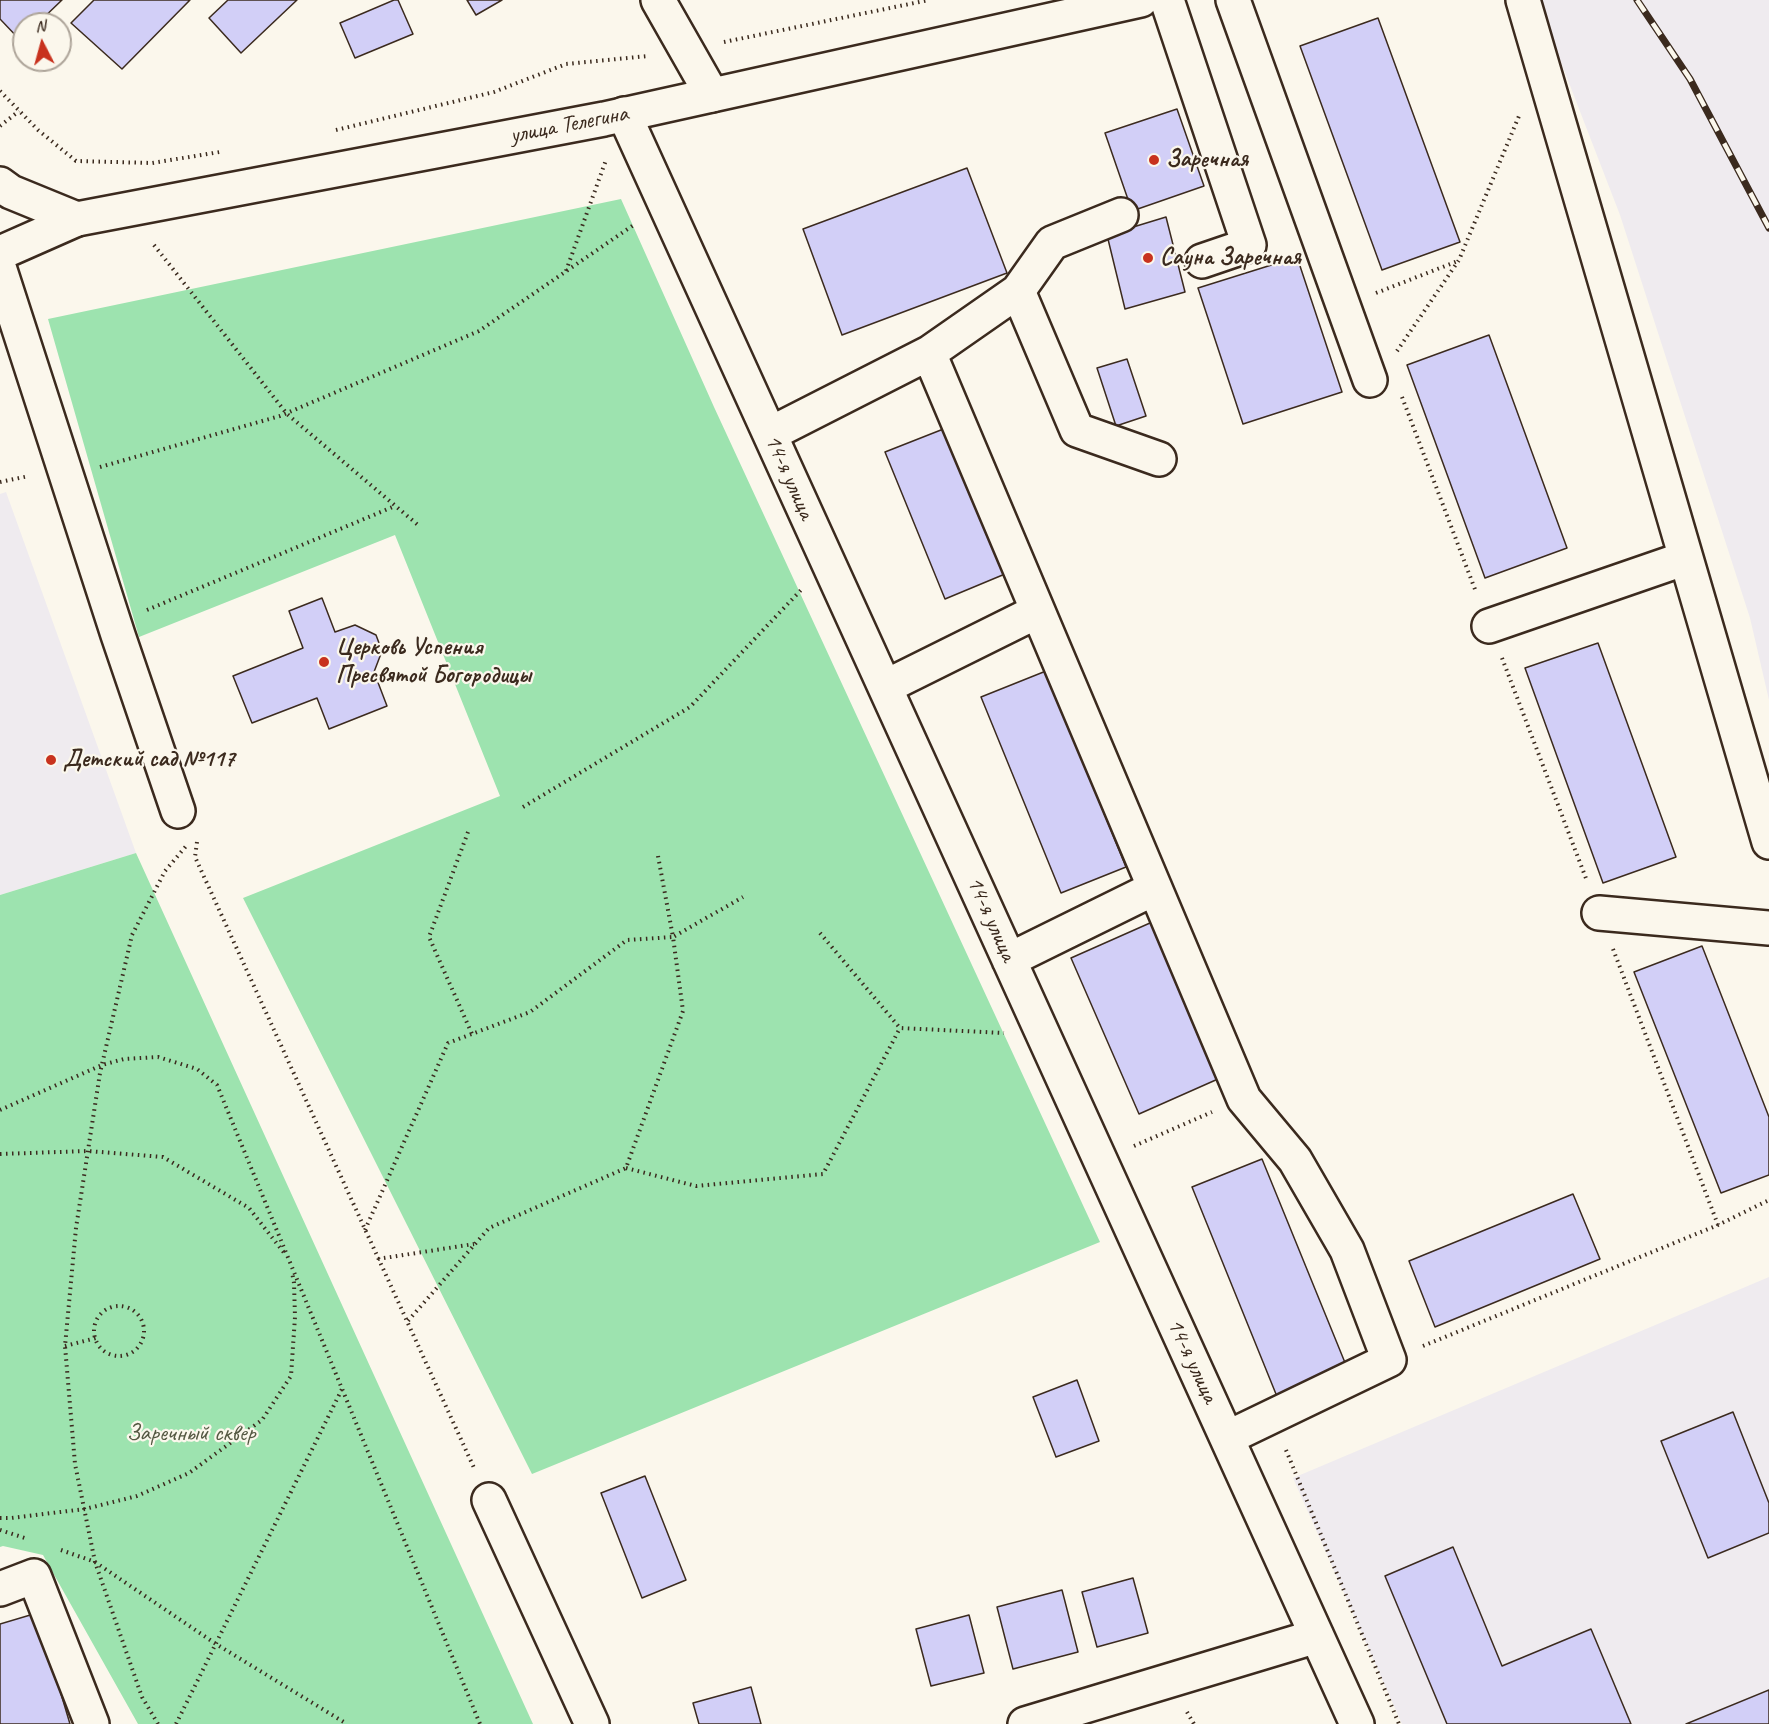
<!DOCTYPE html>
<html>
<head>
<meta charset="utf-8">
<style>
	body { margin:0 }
	#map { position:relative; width:1769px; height:1724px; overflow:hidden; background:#fbf7ec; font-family:Caveat,sans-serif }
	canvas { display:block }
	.north { position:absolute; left:12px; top:12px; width:60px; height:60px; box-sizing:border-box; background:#fbf7ec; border:2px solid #aea59a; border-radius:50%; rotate:354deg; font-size:16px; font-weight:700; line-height:24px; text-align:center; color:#3b2a1e }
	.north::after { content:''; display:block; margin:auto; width:21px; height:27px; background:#c8321e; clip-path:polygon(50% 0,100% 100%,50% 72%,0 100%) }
</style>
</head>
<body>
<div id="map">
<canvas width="1769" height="1724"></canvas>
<div class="north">N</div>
</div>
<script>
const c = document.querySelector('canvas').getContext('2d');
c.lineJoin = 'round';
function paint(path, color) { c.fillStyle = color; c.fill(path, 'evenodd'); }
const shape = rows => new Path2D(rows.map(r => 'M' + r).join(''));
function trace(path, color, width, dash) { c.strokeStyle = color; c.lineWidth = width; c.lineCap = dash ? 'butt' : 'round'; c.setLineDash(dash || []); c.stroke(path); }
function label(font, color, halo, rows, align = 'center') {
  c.font = font + ' Caveat,sans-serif'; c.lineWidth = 4.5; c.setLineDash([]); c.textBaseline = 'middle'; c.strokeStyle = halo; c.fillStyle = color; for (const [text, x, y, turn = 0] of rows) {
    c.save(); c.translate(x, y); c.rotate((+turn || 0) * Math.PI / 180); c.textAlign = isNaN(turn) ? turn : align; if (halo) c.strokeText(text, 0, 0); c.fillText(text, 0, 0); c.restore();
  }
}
paint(shape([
	[1537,0,1769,0,1769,700,1750,618,1620,215],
	[6,492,136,853,0,895,0,494],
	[1769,1277,1769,1724,1402,1724,1293,1478]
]), '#efebef');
paint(shape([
	[621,199,714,407,1100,1242,532,1474,243,898,500,796,395,535,139,637,48,319],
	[136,853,533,1724,138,1724,43,1555,3,1546,0,1547,0,895]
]), '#9de3af');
const building = shape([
	[0,0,62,0,37,24,24,24,24,36,20,40,0,19,0,0],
	[94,0,190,0,122,69,71,23,94,0],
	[228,0,297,0,241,53,209,18,228,0],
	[394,0,398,0,413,34,355,58,340,23,394,0],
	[467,0,502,0,476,15,467,0],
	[1378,18,1460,242,1382,270,1300,46,1378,18],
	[1177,109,1204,186,1132,211,1105,133,1177,109],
	[967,168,1007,273,842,335,803,229,967,168],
	[1166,217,1185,292,1125,309,1107,235,1166,217],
	[1297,257,1342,392,1243,424,1198,288,1297,257],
	[1489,335,1567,548,1485,578,1407,365,1489,335],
	[1127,359,1146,416,1116,426,1097,368,1127,359],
	[946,428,1005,574,945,599,885,452,946,428],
	[322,598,335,632,355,625,376,635,382,651,374,672,387,706,329,729,317,698,252,723,233,676,303,648,289,611,322,598],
	[1598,643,1676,857,1603,883,1525,668,1598,643],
	[1046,671,1126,867,1061,893,981,697,1046,671],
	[1159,919,1227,1075,1139,1114,1071,958,1159,919],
	[1702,946,1769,1117,1769,1175,1721,1193,1634,972,1702,946],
	[1262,1159,1348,1370,1278,1399,1192,1187,1262,1159],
	[1573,1194,1600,1259,1435,1327,1409,1261,1573,1194],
	[1077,1380,1099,1441,1056,1457,1033,1397,1077,1380],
	[1733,1412,1769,1503,1769,1533,1708,1558,1661,1441,1733,1412],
	[645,1476,686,1580,642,1598,601,1493,645,1476],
	[1453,1547,1502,1666,1591,1629,1631,1724,1447,1724,1385,1576,1453,1547],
	[1133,1578,1148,1633,1097,1647,1082,1592,1133,1578],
	[1062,1590,1078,1652,1013,1669,997,1607,1062,1590],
	[37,1613,70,1724,0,1724,0,1624,37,1613],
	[969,1615,984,1673,931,1686,916,1629,969,1615],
	[751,1687,761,1724,699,1724,693,1703,751,1687],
	[1769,1690,1769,1724,1686,1724,1769,1690]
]);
paint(building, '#d2cff7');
trace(building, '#3b2a1e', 1.5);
const minor = shape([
	[658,0,712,95],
	[1167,0,1249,245,1202,261],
	[1233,0,1370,380],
	[1523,0,1769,842],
	[624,114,1357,1724],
	[0,253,77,219],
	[0,270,118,635,178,811],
	[1018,291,1077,430,1159,459],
	[929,353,1244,1099,1295,1160,1347,1250,1389,1360,1227,1438],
	[770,434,929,353,1018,291,1052,243,1121,215],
	[1489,626,1686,558],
	[885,687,1038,611],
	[1599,913,1769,928],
	[1009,960,1155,888],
	[489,1500,592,1724],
	[0,1589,34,1576,92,1724],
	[1025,1724,1317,1636]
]);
const major = shape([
	[0,184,11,192,77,219,604,119,1141,0]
]);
trace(minor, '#3b2a1e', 38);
trace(major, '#3b2a1e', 38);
trace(shape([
	[724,42,929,0],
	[0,91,38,130,76,161,152,163,220,152],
	[0,126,19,111],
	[336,130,494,92,566,64,648,56],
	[154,245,287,414,418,525],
	[566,271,606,160],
	[1376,293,1458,261],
	[1397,351,1459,260,1519,116],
	[1402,397,1476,592],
	[100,467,280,416,479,331,635,224],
	[0,482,29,476],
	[147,610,395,506],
	[1502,658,1587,881],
	[523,807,690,707,801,590],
	[468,832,429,937,472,1034],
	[197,842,195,857,475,1470],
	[658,856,673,937,743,897],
	[820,933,900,1028,1004,1033],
	[1613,949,1718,1225],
	[0,1110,102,1065,124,1059,158,1057,197,1069,217,1085,480,1724],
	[1134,1146,1212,1112],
	[0,1154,88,1151,163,1157,249,1208,285,1254],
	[626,1168,696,1186,823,1174,900,1028],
	[365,1230,448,1043,530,1012,627,940,673,937,683,1011,626,1168,489,1228,407,1322],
	[378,1259,474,1244],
	'94 1331a25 25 0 1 1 50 0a25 25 0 1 1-50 0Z',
	[65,1346,96,1338],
	[1423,1346,1718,1225,1769,1200],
	[1286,1450,1399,1724],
	[0,1518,11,1518,85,1509,137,1496,189,1473,262,1420,291,1376,295,1317,294,1283,292,1272],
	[0,1530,28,1539],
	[61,1550,95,1562,216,1644,347,1724],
	[1187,1712,1194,1724],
	[158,1724,142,1697,95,1562,75,1464,65,1346,76,1228,100,1073,132,935,165,871,187,845],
	[176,1724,342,1389]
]), '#3b2a1e', 4, [1.5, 4.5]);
trace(minor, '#fbf7ec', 33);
trace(major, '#fbf7ec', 33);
const rail = shape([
	[1637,0,1690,79,1769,228]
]);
trace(rail, '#3b2a1e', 7);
trace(rail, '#fbf7ec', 4.5, [14]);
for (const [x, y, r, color] of [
	[1154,160,6,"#c8321e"],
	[1148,258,6,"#c8321e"],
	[324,662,6,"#c8321e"],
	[51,760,6,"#c8321e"]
]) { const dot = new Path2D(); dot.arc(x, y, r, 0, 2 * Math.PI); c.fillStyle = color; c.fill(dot); trace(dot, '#fbf7ec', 2); }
label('24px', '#3b2a1e', '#fbf7ec', [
	["улица Телегина",569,125,-11],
	["14-я улица",789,477,66],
	["14-я улица",991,919,66],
	["14-я улица",1192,1361,65]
]);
label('bold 24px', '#3b2a1e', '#fbf7ec', [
	["Заречная",1166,160],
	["Сауна Заречная",1160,258],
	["Церковь Успения",336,648],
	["Пресвятой Богородицы",336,676],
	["Детский сад №117",63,760]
], 'left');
label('24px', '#545842', '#fbf7ec', [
	["Заречный сквер",191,1434]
]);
</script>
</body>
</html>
